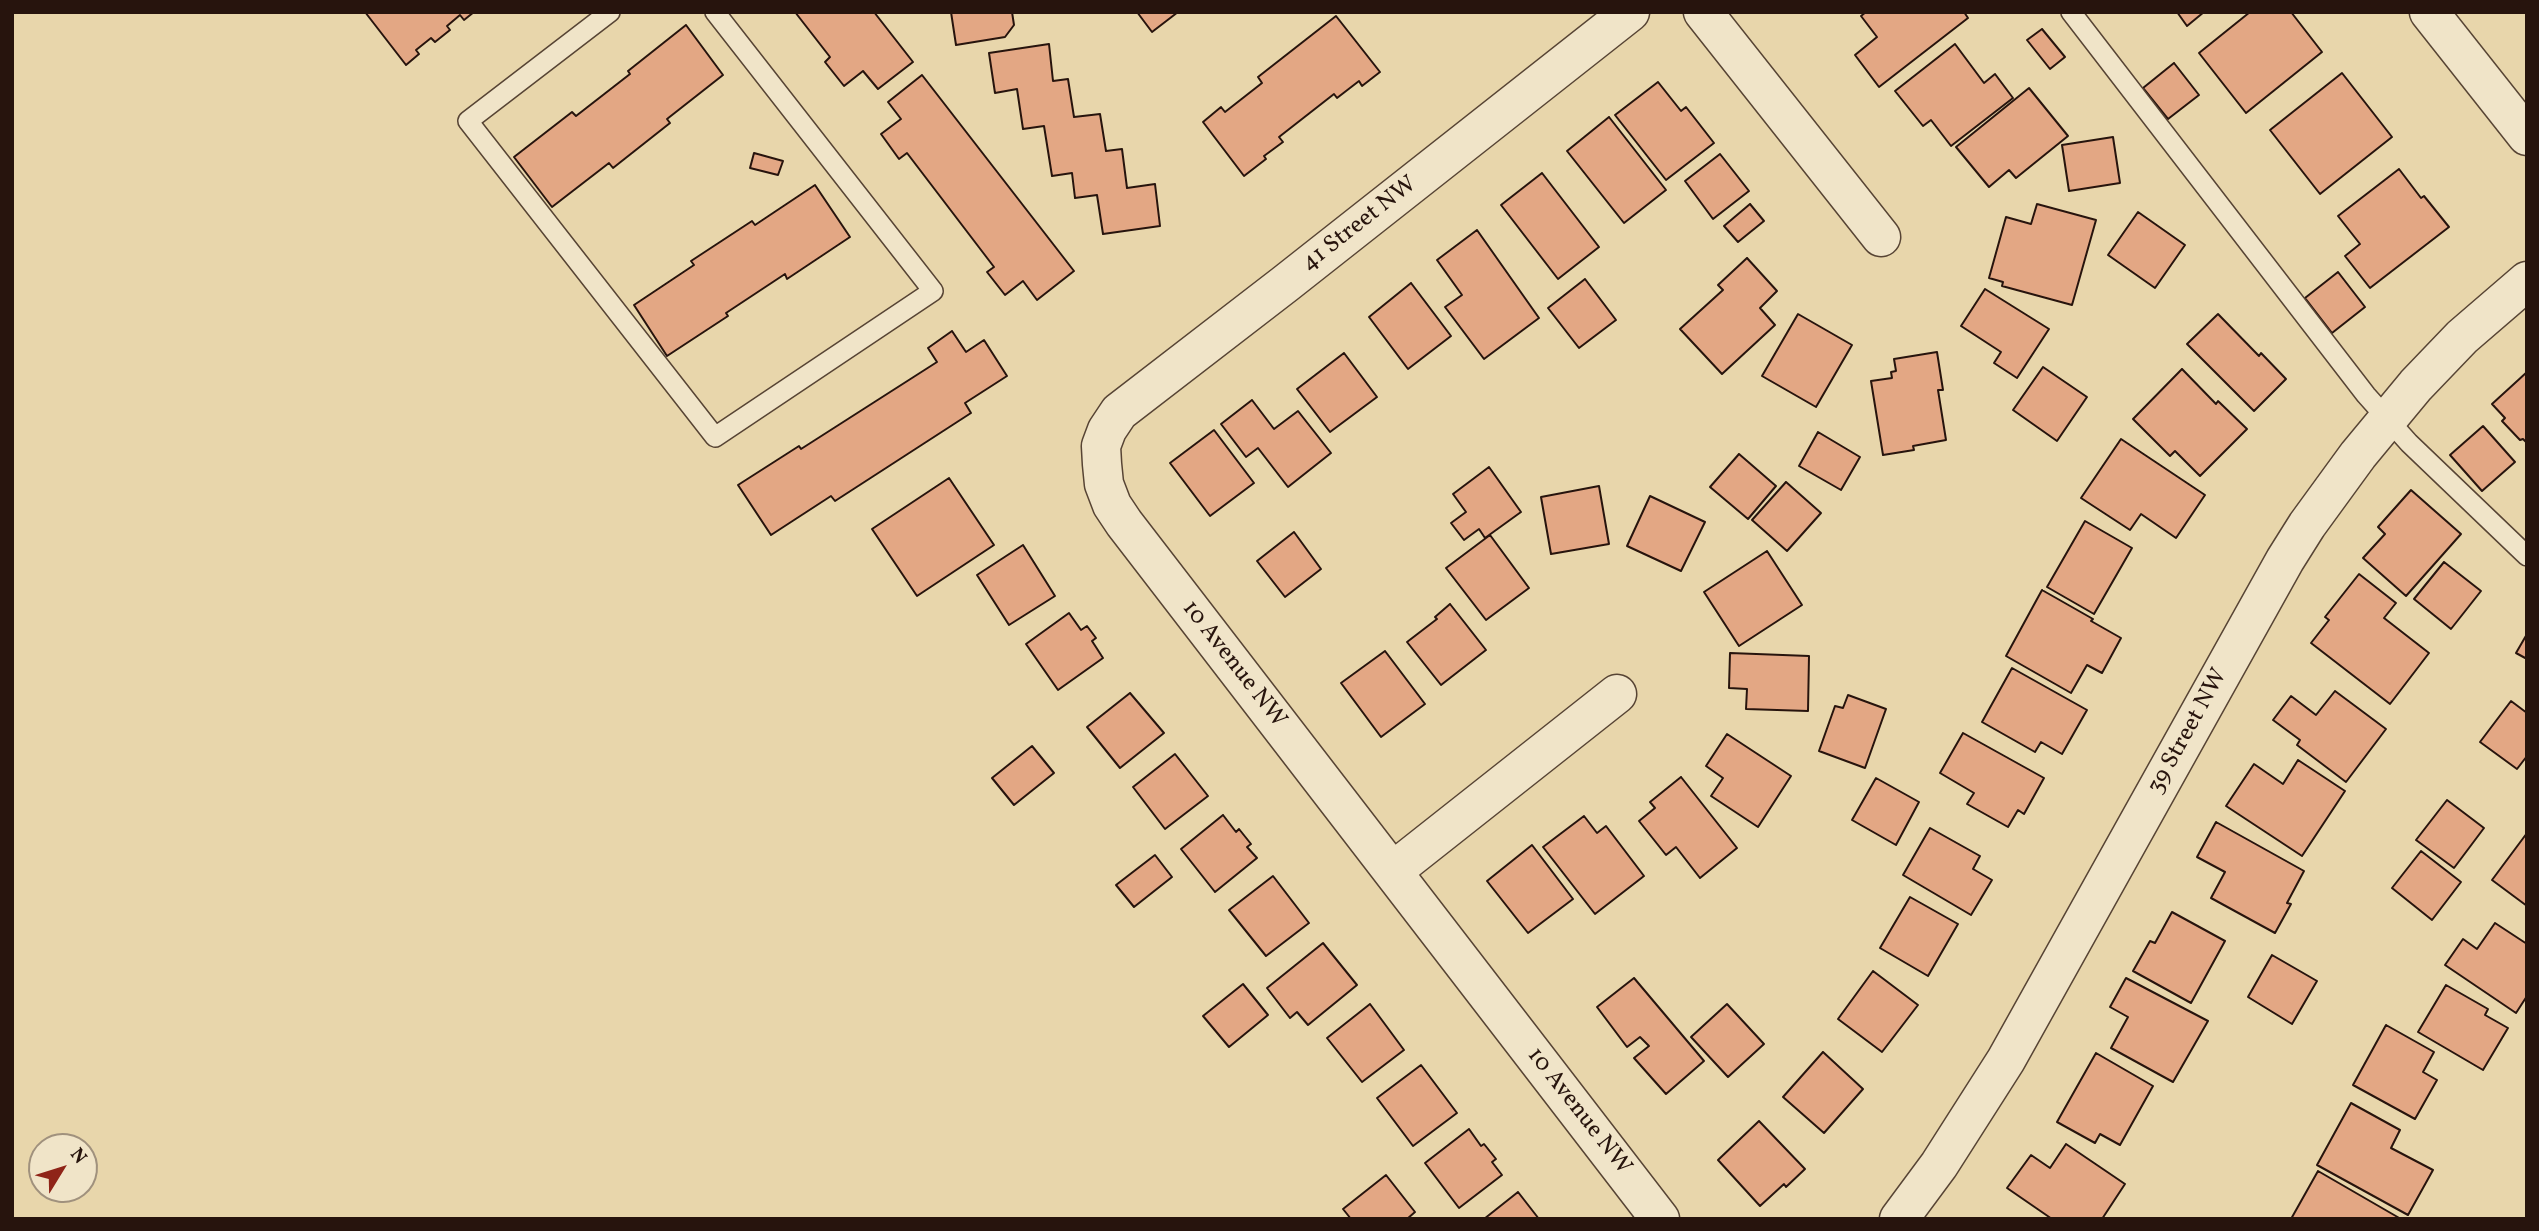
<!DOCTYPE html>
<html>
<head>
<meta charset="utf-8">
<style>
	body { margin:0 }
	#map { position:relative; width:2539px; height:1231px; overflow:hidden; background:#e8d6ab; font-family:Vollkorn,serif }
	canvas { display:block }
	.frame { position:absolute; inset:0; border:14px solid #27140d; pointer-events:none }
	.north { position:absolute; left:28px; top:1133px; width:70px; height:70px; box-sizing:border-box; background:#f0e4c8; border:2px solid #a0917d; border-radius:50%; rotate:52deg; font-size:19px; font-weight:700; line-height:28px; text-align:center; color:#27140d }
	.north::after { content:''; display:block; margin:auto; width:24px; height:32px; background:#8f2418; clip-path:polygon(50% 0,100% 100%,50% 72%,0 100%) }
</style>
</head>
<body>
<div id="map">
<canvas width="2539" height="1231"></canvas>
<div class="frame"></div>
<div class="north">N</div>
</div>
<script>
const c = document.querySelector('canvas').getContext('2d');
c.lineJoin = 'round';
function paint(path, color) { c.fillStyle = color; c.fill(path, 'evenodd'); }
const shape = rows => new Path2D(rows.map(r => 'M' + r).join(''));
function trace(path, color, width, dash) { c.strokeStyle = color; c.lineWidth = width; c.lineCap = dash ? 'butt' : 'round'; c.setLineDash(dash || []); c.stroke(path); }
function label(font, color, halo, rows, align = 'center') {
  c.font = font + ' Vollkorn,serif'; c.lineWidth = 6; c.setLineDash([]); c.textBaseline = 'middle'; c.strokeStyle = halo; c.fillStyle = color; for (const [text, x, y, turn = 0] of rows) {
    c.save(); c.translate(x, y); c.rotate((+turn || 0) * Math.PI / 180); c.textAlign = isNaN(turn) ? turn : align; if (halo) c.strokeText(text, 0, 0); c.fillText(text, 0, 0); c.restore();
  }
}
const building = shape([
	[365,12,474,12,464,20,460,15,447,26,450,30,435,42,431,38,416,50,419,54,406,65,365,12],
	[795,12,874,12,913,62,878,89,863,71,844,86,825,62,830,57,795,12],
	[951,12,1012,12,1014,25,1005,37,956,45,951,12],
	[1137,12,1178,12,1152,32,1137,12],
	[1866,12,1964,12,1968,18,1879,87,1855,55,1877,37,1861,16,1866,12],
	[2177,12,2204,12,2187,26,2177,12],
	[2250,12,2291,12,2322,52,2246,113,2199,53,2250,12],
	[1336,16,1380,72,1362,86,1359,81,1337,98,1334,94,1279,137,1283,142,1264,156,1266,159,1244,176,1203,122,1221,107,1225,112,1262,83,1258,77,1336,16],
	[686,25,723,75,667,119,670,123,613,168,609,163,552,207,514,157,572,112,576,116,630,74,628,71,686,25],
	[2042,29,2065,57,2050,69,2027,40,2042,29],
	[1049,44,1053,81,1068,79,1074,117,1100,114,1106,151,1122,149,1127,188,1155,184,1160,226,1103,234,1097,195,1075,198,1072,173,1052,176,1044,126,1023,129,1017,89,995,93,989,53,1049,44],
	[1955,44,1984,83,1995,74,2013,98,1951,146,1931,120,1923,126,1895,91,1955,44],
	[2174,63,2199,95,2168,119,2143,88,2174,63],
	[2342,73,2392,137,2320,194,2270,130,2342,73],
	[922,75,1074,271,1037,300,1023,281,1005,295,987,272,994,267,907,153,899,159,881,134,901,119,888,102,922,75],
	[1658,82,1681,111,1686,107,1714,143,1666,180,1615,115,1658,82],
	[2029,88,2068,136,2016,178,2009,170,1989,187,1956,147,2029,88],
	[1609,117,1666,190,1624,223,1567,151,1609,117],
	[2113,137,2120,183,2069,191,2062,145,2113,137],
	[754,153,783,161,778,175,750,168,754,153],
	[1720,154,1749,191,1713,219,1685,181,1720,154],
	[2399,169,2421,198,2424,196,2449,227,2370,288,2345,256,2360,244,2338,216,2399,169],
	[1542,173,1599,247,1558,279,1501,205,1542,173],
	[815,185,850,237,787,279,785,274,726,313,728,316,667,356,634,305,694,265,691,261,752,221,755,225,815,185],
	[1750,204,1764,221,1738,242,1724,226,1750,204],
	[2037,204,2096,220,2072,305,2002,286,2003,282,1989,278,2006,217,2031,224,2037,204],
	[2138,212,2185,245,2155,288,2108,255,2138,212],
	[1477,230,1539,318,1484,359,1445,307,1462,295,1437,260,1477,230],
	[1747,258,1777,291,1760,308,1775,325,1722,374,1680,329,1723,290,1718,285,1747,258],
	[2338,272,2365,307,2332,333,2305,298,2338,272],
	[1585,279,1616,320,1579,348,1548,308,1585,279],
	[1411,283,1451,336,1408,369,1369,317,1411,283],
	[1985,289,2049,329,2017,378,1994,363,2001,352,1961,326,1985,289],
	[1798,314,1852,345,1816,407,1762,376,1798,314],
	[2218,314,2259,356,2261,353,2286,379,2254,411,2187,344,2218,314],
	[952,331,966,352,984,340,1007,376,965,403,971,413,835,501,831,496,771,535,738,485,799,446,801,449,937,362,928,348,952,331],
	[1937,352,1943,390,1938,390,1946,440,1913,446,1914,450,1883,455,1871,381,1892,378,1891,372,1896,371,1894,359,1937,352],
	[1344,353,1377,397,1330,432,1297,389,1344,353],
	[2043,367,2087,397,2057,441,2013,410,2043,367],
	[2182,369,2216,404,2218,401,2247,429,2200,476,2175,451,2170,456,2133,419,2182,369],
	[2527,372,2527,443,2523,439,2520,440,2502,421,2505,418,2492,404,2527,372],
	[1252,400,1274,429,1298,411,1331,453,1288,487,1258,448,1246,457,1221,424,1252,400],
	[2483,426,2515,462,2482,491,2450,455,2483,426],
	[1214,430,1254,483,1210,516,1170,463,1214,430],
	[1818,432,1860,457,1841,490,1799,466,1818,432],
	[2121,439,2205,495,2176,538,2141,514,2130,530,2081,498,2121,439],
	[1739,454,1776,486,1748,519,1710,487,1739,454],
	[1489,467,1521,512,1485,538,1479,529,1464,540,1451,523,1466,512,1453,494,1489,467],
	[949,478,994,545,917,596,872,529,949,478],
	[1786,482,1821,513,1787,551,1752,520,1786,482],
	[1599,486,1609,544,1551,554,1541,497,1599,486],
	[2411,490,2461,534,2406,596,2363,558,2385,534,2378,527,2411,490],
	[1650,496,1705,522,1681,571,1627,546,1650,496],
	[2085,521,2132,548,2094,614,2047,587,2085,521],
	[1294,532,1321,569,1285,597,1257,561,1294,532],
	[1490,535,1529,588,1486,620,1446,568,1490,535],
	[1023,545,1055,596,1009,625,977,575,1023,545],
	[1767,551,1802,605,1739,646,1704,592,1767,551],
	[2444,562,2481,591,2451,629,2414,599,2444,562],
	[2359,574,2396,603,2384,618,2429,653,2390,704,2311,643,2329,620,2325,617,2359,574],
	[2042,590,2093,619,2091,621,2121,638,2102,673,2087,665,2071,693,2006,656,2042,590],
	[1450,604,1486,650,1441,685,1407,642,1437,619,1435,617,1450,604],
	[1069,613,1081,630,1087,626,1096,638,1092,641,1103,658,1058,690,1026,644,1069,613],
	[2527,634,2527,659,2516,653,2527,634],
	[1385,651,1425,704,1381,737,1341,683,1385,651],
	[1730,653,1809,656,1808,711,1746,709,1747,689,1729,688,1730,653],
	[2012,668,2087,710,2062,754,2041,742,2035,752,1982,722,2012,668],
	[2335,691,2386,729,2346,782,2297,745,2300,740,2273,720,2291,696,2316,715,2335,691],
	[1130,693,1164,733,1120,768,1087,727,1130,693],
	[1848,695,1886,709,1865,768,1819,751,1835,706,1843,708,1848,695],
	[2511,701,2527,713,2527,756,2517,769,2480,742,2511,701],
	[1963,733,2044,778,2024,814,2018,810,2008,827,1967,804,1974,793,1940,773,1963,733],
	[1727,734,1791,776,1758,827,1711,796,1723,778,1706,766,1727,734],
	[1032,746,1054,773,1014,805,992,778,1032,746],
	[1175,754,1208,796,1165,829,1133,787,1175,754],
	[2298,760,2345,791,2302,856,2226,806,2254,764,2283,784,2298,760],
	[1681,777,1737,848,1700,878,1676,847,1666,855,1639,821,1655,808,1650,802,1681,777],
	[1876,778,1919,802,1896,845,1852,820,1876,778],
	[2447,800,2484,828,2454,868,2416,840,2447,800],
	[1223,815,1236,832,1239,829,1251,844,1247,847,1257,858,1215,892,1181,849,1223,815],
	[1584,816,1597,833,1606,826,1644,876,1595,914,1543,847,1584,816],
	[2216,822,2304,871,2287,903,2291,904,2275,933,2211,898,2225,872,2197,857,2216,822],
	[1930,828,1980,856,1973,869,1992,880,1971,915,1903,875,1930,828],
	[2527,833,2527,906,2492,880,2527,833],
	[1532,845,1573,899,1528,933,1487,881,1532,845],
	[2421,851,2461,882,2432,920,2392,888,2421,851],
	[1155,855,1172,877,1134,907,1116,885,1155,855],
	[1273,876,1309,923,1266,956,1229,910,1273,876],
	[1910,897,1958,924,1928,976,1880,948,1910,897],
	[2172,912,2225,941,2191,1003,2133,971,2150,941,2155,943,2172,912],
	[2495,923,2527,944,2527,996,2516,1013,2445,965,2463,939,2477,949,2495,923],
	[1323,943,1357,985,1308,1025,1297,1012,1290,1018,1267,988,1323,943],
	[2272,955,2317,981,2292,1024,2248,997,2272,955],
	[1873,971,1918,1005,1882,1052,1838,1019,1873,971],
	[1634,978,1704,1061,1666,1094,1634,1058,1649,1046,1640,1037,1627,1047,1597,1007,1634,978],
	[2126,978,2208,1021,2173,1082,2111,1048,2128,1017,2110,1007,2126,978],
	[1243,984,1268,1015,1229,1047,1203,1016,1243,984],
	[2446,985,2488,1009,2485,1015,2508,1028,2483,1070,2418,1032,2446,985],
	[1370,1004,1404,1050,1362,1082,1327,1038,1370,1004],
	[1727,1004,1764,1044,1728,1077,1691,1037,1727,1004],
	[2386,1025,2434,1052,2423,1072,2437,1080,2415,1119,2353,1085,2386,1025],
	[1823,1052,1863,1089,1824,1133,1783,1097,1823,1052],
	[2096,1053,2153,1086,2120,1145,2100,1134,2095,1143,2057,1122,2096,1053],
	[1421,1065,1457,1113,1413,1146,1377,1098,1421,1065],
	[2351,1103,2400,1130,2391,1148,2433,1170,2408,1215,2317,1165,2351,1103],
	[1759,1121,1805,1169,1786,1187,1784,1184,1760,1206,1718,1160,1759,1121],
	[1469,1129,1481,1146,1484,1144,1496,1159,1492,1162,1502,1175,1459,1208,1425,1163,1469,1129],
	[2066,1144,2125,1184,2102,1219,2052,1219,2007,1188,2031,1155,2050,1168,2066,1144],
	[2318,1171,2401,1219,2291,1219,2318,1171],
	[1386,1175,1415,1212,1407,1219,1351,1219,1343,1209,1386,1175],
	[1518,1192,1539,1219,1484,1219,1518,1192]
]);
paint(building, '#e3a784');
trace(building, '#27140d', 2);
const service = shape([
	[610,12,468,121,715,437,933,291,715,12],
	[2071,12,2366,395,2409,443,2527,556]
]);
const minor = shape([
	[1630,12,1285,284,1119,412,1107,430,1101,446,1102,464,1104,484,1112,505,1124,523,1660,1219],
	[1703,12,1881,237],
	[1393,871,1617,694],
	[1899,1219,1939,1165,2006,1060,2285,560,2307,525,2358,455,2416,385,2462,337,2527,281]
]);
const tertiary = shape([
	[2429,12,2527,136]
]);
trace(service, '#574434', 22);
trace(minor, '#574434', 41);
trace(tertiary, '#574434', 41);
trace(service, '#f0e4c8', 19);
trace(minor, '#f0e4c8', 38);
trace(tertiary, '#f0e4c8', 38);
label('24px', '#27140d', '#f0e4c8', [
	["41 Street NW",1360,225,-38],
	["10 Avenue NW",1233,665,52],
	["39 Street NW",2189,732,-61],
	["10 Avenue NW",1578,1112,52]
]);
</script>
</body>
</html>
